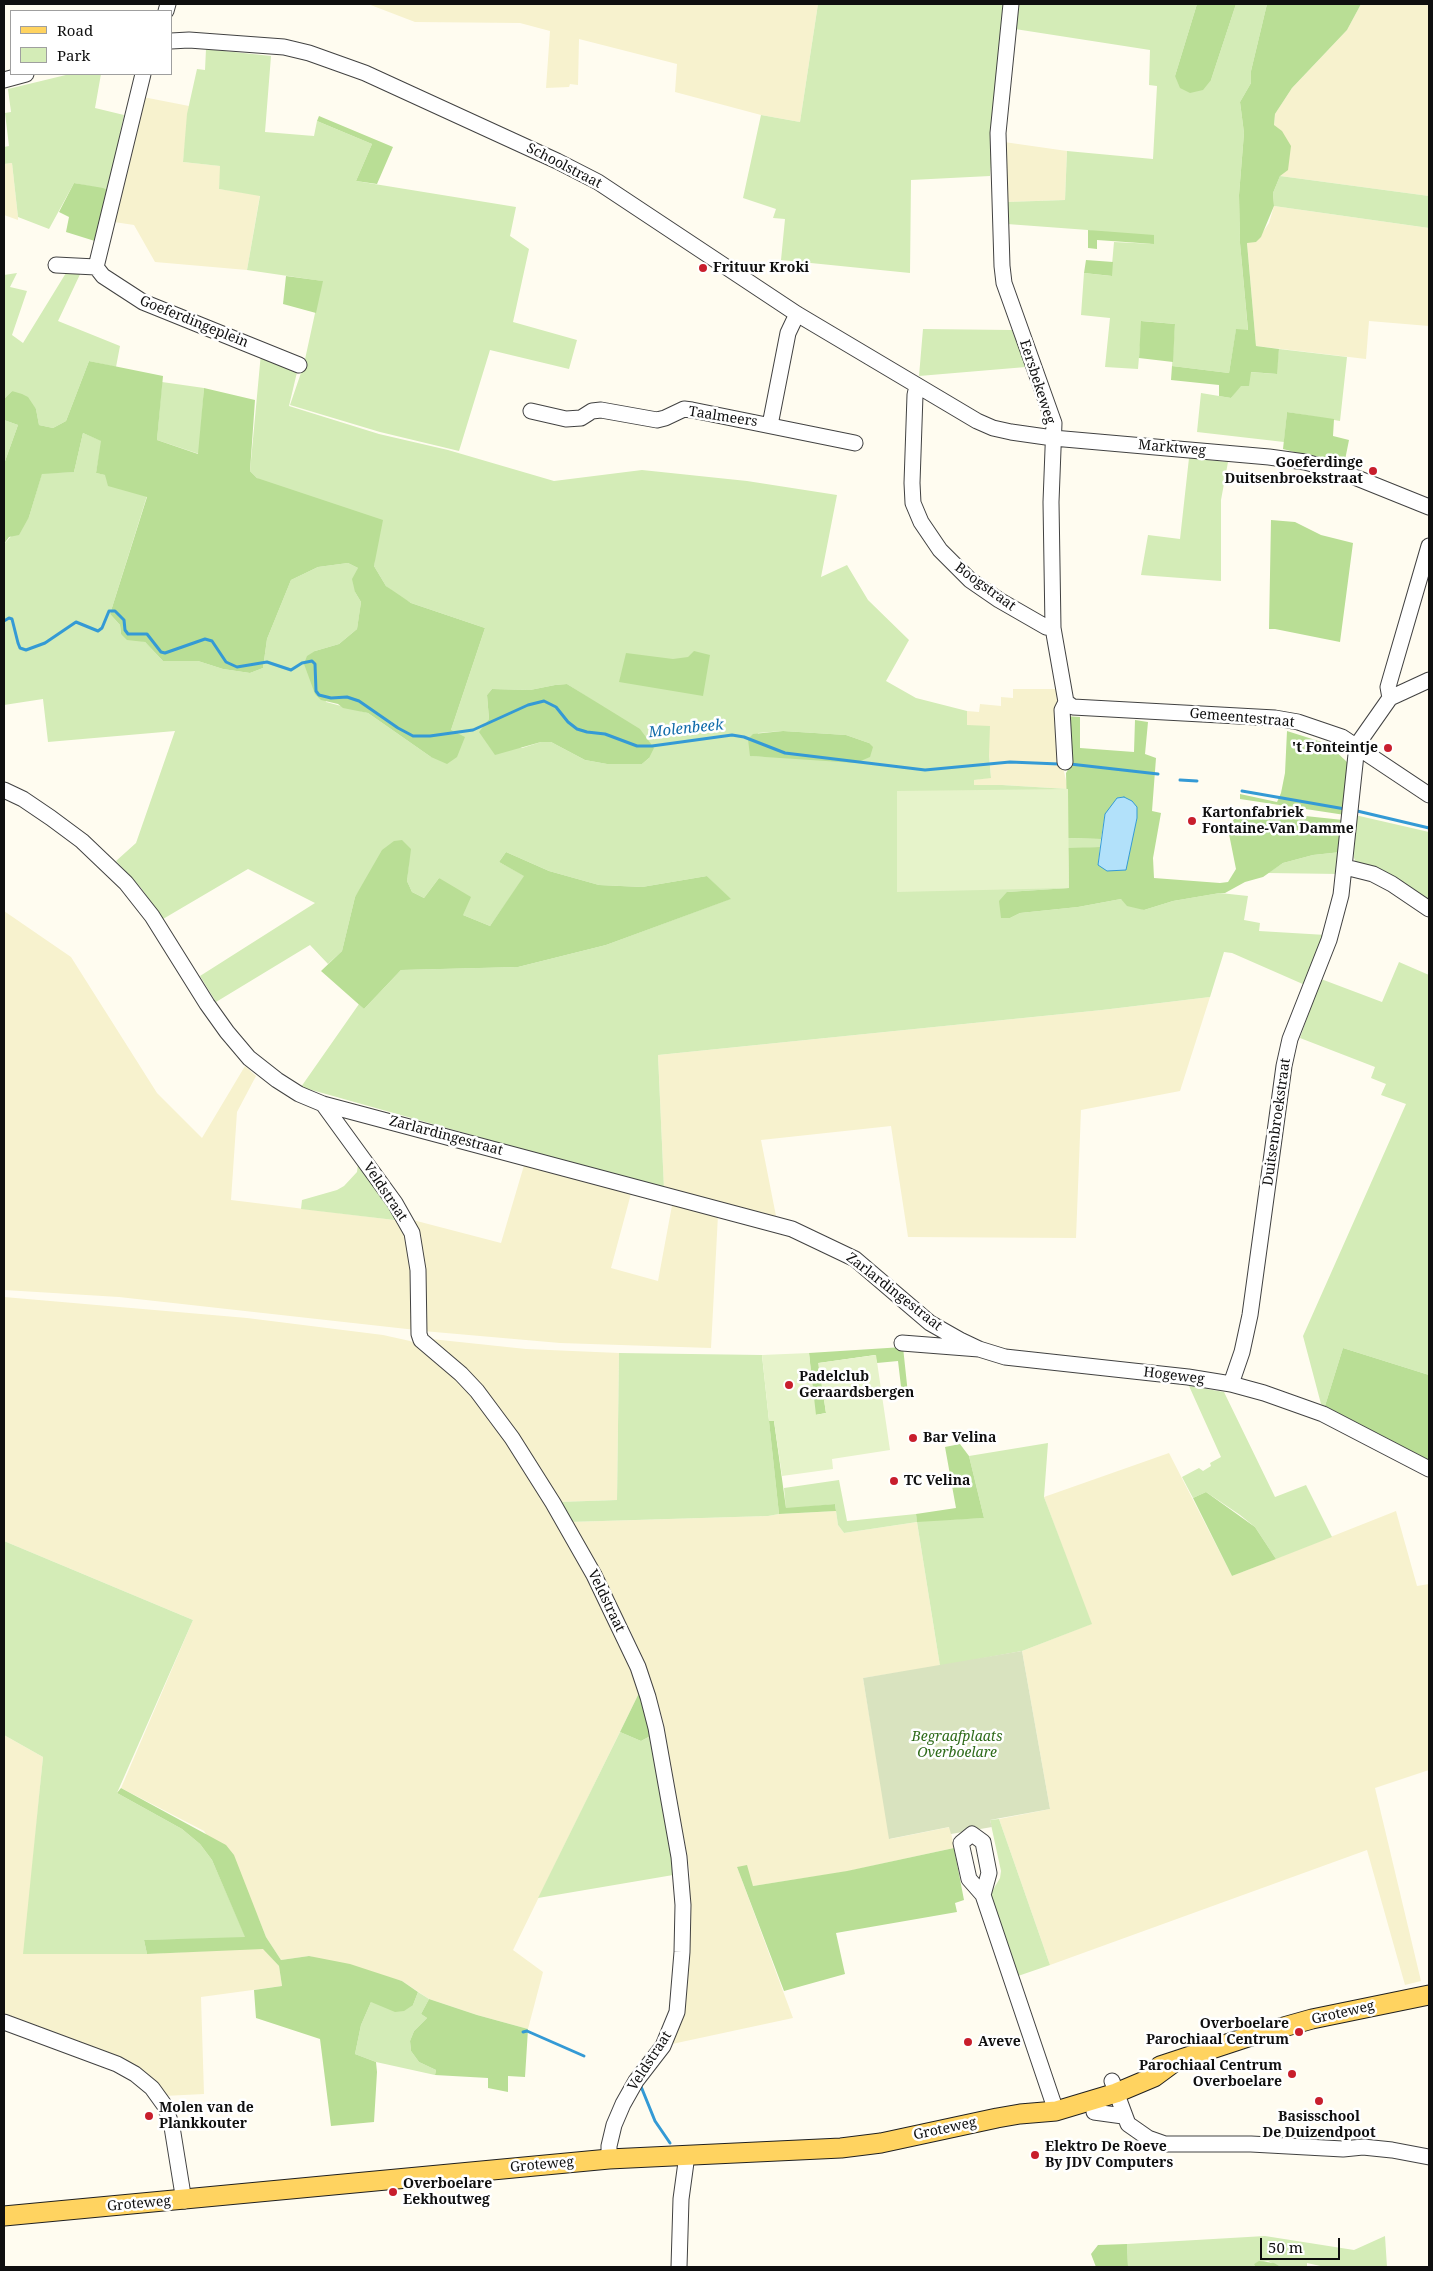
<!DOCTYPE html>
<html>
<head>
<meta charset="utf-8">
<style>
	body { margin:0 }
	#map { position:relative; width:1433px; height:2271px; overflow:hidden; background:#fffcf0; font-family:"Noto Serif",serif }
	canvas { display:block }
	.frame { position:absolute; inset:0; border:5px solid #0f0f0f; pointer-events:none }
	.legend { position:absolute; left:10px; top:10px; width:162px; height:65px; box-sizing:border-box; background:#fff; border:1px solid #9f9f9f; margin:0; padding:6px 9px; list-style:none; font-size:15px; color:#0f0f0f }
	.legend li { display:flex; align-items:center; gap:10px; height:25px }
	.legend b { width:25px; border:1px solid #9f9f9f }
	.scale { position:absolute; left:1260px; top:2238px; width:80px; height:22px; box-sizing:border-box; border:2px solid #0f0f0f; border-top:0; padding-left:6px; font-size:15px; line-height:18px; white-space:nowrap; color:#0f0f0f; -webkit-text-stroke:4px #fff; paint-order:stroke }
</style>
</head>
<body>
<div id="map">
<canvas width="1433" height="2271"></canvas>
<div class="frame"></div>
<ul class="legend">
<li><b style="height:6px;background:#ffd360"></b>Road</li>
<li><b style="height:14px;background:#d4ecb7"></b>Park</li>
</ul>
<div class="scale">50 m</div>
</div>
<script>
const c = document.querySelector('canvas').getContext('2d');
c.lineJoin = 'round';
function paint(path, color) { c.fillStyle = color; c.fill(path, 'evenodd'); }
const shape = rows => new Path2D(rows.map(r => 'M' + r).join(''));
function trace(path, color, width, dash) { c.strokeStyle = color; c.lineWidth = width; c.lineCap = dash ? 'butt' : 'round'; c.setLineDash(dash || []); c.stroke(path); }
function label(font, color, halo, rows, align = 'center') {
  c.font = font + ' "Noto Serif",serif'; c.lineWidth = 5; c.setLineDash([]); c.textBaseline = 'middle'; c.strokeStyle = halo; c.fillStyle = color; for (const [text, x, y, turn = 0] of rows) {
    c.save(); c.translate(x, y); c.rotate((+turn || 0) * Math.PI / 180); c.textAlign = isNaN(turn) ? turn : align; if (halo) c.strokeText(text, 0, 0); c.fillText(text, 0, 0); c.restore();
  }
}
paint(shape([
	[368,4,818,4,800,122,761,115,675,92,677,64,579,39,578,85,570,84,569,87,546,88,550,31,520,23,415,22],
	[1361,4,1429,4,1429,196,1280,176,1274,125,1275,114,1292,88,1347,30],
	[143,97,189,106,183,162,221,166,219,189,260,195,247,270,155,262,134,225,114,222],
	[1004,142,1067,151,1065,200,1007,202],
	[12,163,18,217,18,220,4,215,4,164],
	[1274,206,1429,228,1429,326,1369,321,1366,359,1256,346,1247,242,1256,242,1269,223],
	[1013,689,1056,689,1062,763,1068,789,1002,785,974,785,974,780,991,777,989,755,967,725,967,711,979,712,980,704,1001,706,1001,697,1013,698],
	[4,911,71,957,157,1093,202,1138,245,1066,256,1076,237,1112,231,1200,403,1221,409,1234,416,1330,119,1297,4,1290],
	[1210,997,1180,1091,1081,1110,1076,1238,908,1237,891,1126,761,1140,776,1216,664,1189,658,1055,1102,1010],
	[525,1162,632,1190,611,1268,658,1281,673,1200,718,1215,711,1348,560,1343,423,1331,409,1219,501,1243],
	[4,1297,247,1318,383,1335,410,1341,425,1349,446,1366,486,1409,563,1527,633,1670,639,1693,513,1950,543,1972,528,2029,477,2015,429,1999,402,1981,309,1956,281,1960,266,1937,258,1917,204,1831,121,1788,193,1620,4,1541],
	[431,1339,526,1349,619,1353,617,1500,558,1502],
	[1169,1453,1232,1576,1396,1511,1417,1586,1429,1584,1429,1770,1375,1788,1421,1981,1405,1985,1367,1850,1050,1965,999,1819,1050,1809,1022,1651,1091,1624,1044,1497],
	[836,1511,838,1525,844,1533,917,1522,940,1666,863,1678,890,1839,950,1827,954,1848,844,1872,753,1886,737,1867,793,2018,672,2044,682,2013,690,1952,690,1873,663,1721,649,1674,631,1632,600,1573,569,1522,768,1516,779,1514],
	[4,1735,43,1757,24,1954,147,1954,263,1948,279,1966,282,1986,201,1997,204,2094,164,2096,155,2087,4,2018]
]), '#f7f2ce');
paint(shape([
	[818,4,1003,4,990,176,911,180,910,273,781,260,785,219,773,218,776,209,743,198,761,115,800,122],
	[1017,4,1197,4,1175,76,1211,80,1236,4,1267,4,1251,71,1251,83,1240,102,1244,133,1239,195,1240,243,1248,331,1236,330,1229,373,1172,366,1175,324,1142,321,1138,369,1105,367,1110,318,1081,315,1084,273,1111,276,1114,242,1154,244,1088,230,1007,224,1007,202,1065,200,1067,151,1153,159,1157,86,1149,85,1150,50,1015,29],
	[206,49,271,56,265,132,314,136,317,121,372,144,356,181,516,207,510,236,529,249,513,322,577,340,569,369,490,350,459,451,380,432,290,405,304,364,322,281,247,270,260,196,219,189,220,166,183,162,187,114,197,69,205,70],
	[70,74,101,74,95,108,124,115,108,190,74,183,49,229,18,217,12,163,4,164,4,147,9,146,5,113,11,112,8,89],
	[1280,176,1429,196,1429,228,1274,206,1273,193],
	[69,268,83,268,58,321,120,346,116,367,89,361,66,421,53,428,39,425,36,409,12,391,4,399,4,275,17,273,10,287,27,291,12,335,23,343],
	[923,329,1012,330,1026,367,919,376],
	[1279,349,1347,357,1340,421,1287,412,1284,442,1197,432,1201,393,1231,398,1250,372,1276,374],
	[261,353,298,368,289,406,379,434,448,450,554,481,642,470,747,481,837,495,821,577,847,565,868,600,909,640,886,681,916,698,967,711,967,725,990,726,989,755,991,778,974,780,974,785,1002,785,1068,789,1068,838,1101,839,1100,847,1068,849,1069,888,1007,892,1010,918,1020,913,1078,907,1121,899,1144,910,1173,901,1220,893,1248,896,1244,920,1260,923,1259,931,1326,935,1305,985,1232,953,1224,952,1210,997,1102,1010,658,1055,664,1189,301,1087,359,1004,364,1009,401,970,518,967,606,945,730,899,707,876,642,887,599,885,549,871,506,852,499,862,525,876,490,926,463,915,439,878,424,898,412,892,407,881,409,861,369,877,355,897,342,951,328,964,310,945,216,1002,200,976,315,903,248,869,163,919,141,888,116,861,136,843,175,731,48,742,43,699,4,705,4,544,29,517,42,473,74,472,83,433,102,441,96,473,106,475,147,496,110,614,120,625,121,634,145,642,163,661,198,661,223,669,250,673,263,668,267,639,291,580,318,567,348,563,358,568,355,592,361,602,359,616,357,629,339,644,315,651,326,702,368,713,431,757,451,730,485,628,411,603,397,595,386,586,374,566,375,556,257,478,250,471],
	[567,684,606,709,649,758,642,764,607,764,585,760,551,742,541,742,522,748,480,732,489,719,487,695,492,689,530,690,555,685],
	[783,731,846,735,869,743,770,757,751,756,758,733],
	[162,382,204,388,199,454,157,440],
	[4,420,18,425,4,464,4,475],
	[1189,458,1228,462,1221,500,1221,581,1141,575,1148,535,1180,539],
	[1355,815,1429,832,1429,903,1357,864,1354,858],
	[1341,852,1339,874,1268,873,1283,863,1313,855],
	[1399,962,1429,975,1429,1375,1343,1348,1325,1406,1321,1404,1303,1336,1406,1104,1381,1095,1386,1084,1371,1078,1375,1067,1300,1038,1321,979,1382,1002],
	[359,1157,403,1221,301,1209,302,1200,337,1190,344,1186,357,1172],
	[619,1353,762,1355,779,1514,768,1516,569,1522,558,1502,617,1500],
	[1189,1386,1224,1392,1275,1497,1306,1485,1332,1537,1276,1559,1255,1527,1240,1515,1206,1492,1193,1498,1182,1477,1199,1468,1203,1471,1211,1466,1210,1463,1221,1457],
	[1048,1443,1044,1497,1092,1624,1022,1651,940,1666,917,1522,844,1533,838,1525,835,1504,786,1509,784,1488,839,1480,847,1521,916,1514,917,1521,984,1518,969,1456],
	[4,1541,193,1620,117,1793,182,1829,200,1844,212,1860,246,1938,144,1940,147,1954,23,1954,43,1757,4,1735],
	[620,1732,641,1741,656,1733,679,1874,538,1898],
	[999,1819,1050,1965,1018,1976,990,1895,1000,1878,1001,1871,990,1820],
	[418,1992,429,1999,421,2014,427,2018,414,2031,410,2041,411,2051,419,2062,436,2070,435,2075,376,2062,355,2054,361,2025,371,2002,413,2005],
	[1265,2236,1354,2250,1385,2236,1387,2267,1325,2267,1307,2263,1307,2267,1281,2267,1268,2261,1254,2264,1255,2267,1128,2267,1127,2244]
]), '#d4ecb7');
paint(shape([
	[1197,4,1236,4,1211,80,1203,90,1190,93,1180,88,1175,76],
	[1267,4,1361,4,1347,30,1292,88,1275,114,1274,125,1282,131,1291,146,1288,170,1280,176,1273,193,1274,206,1261,237,1256,242,1247,243,1256,346,1279,349,1277,374,1251,372,1249,386,1241,386,1231,398,1219,396,1219,385,1171,380,1172,366,1229,373,1236,329,1248,330,1240,243,1239,195,1244,133,1240,102,1251,83,1251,71],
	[319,116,393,147,377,184,356,181,372,144,317,121],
	[74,183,103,188,110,191,98,242,66,232,69,217,59,212],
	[1088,230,1154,235,1154,244,1097,240,1097,249,1088,248],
	[1086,260,1113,262,1112,276,1084,273],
	[286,276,323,281,316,313,283,304],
	[1141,321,1175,324,1173,362,1139,358],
	[89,361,163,376,157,440,198,454,204,388,255,400,250,471,257,478,383,520,374,566,386,586,411,603,485,628,451,730,465,737,457,757,447,764,431,757,368,713,343,708,338,704,321,700,315,694,304,664,307,656,315,651,339,644,357,629,361,602,355,592,352,579,358,568,348,563,318,567,291,580,267,639,263,668,250,673,223,669,198,661,163,661,145,642,127,640,121,634,120,625,110,614,147,497,108,486,105,475,96,473,101,441,83,433,74,472,42,474,29,517,19,535,9,537,4,544,4,464,18,425,4,420,4,399,12,391,22,394,28,397,36,409,39,425,53,428,66,421],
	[1287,412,1334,419,1333,436,1349,440,1344,465,1283,449],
	[1271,520,1295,522,1321,535,1353,543,1340,642,1275,629,1269,629],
	[694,651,710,655,703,696,619,682,626,653,673,659,688,657],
	[567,684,640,729,654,748,649,758,642,764,607,764,585,760,551,742,541,742,495,755,479,732,489,719,487,695,492,689,530,690,555,685],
	[1064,716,1080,717,1080,748,1134,752,1135,720,1148,722,1145,754,1156,758,1152,811,1161,813,1153,858,1154,878,1220,883,1228,882,1236,869,1228,829,1237,814,1249,810,1343,820,1341,852,1313,855,1283,863,1263,877,1245,882,1225,893,1220,893,1173,901,1144,910,1127,906,1121,899,1078,907,1020,913,1010,918,1001,918,999,901,1007,892,1069,888,1068,848,1100,847,1098,865,1131,843,1137,818,1105,814,1101,839,1068,838,1066,773,1069,768],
	[783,731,846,735,869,743,873,747,870,757,856,763,750,756,748,739,753,734],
	[1287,731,1328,744,1347,762,1350,771,1345,815,1240,799,1240,794,1277,802,1281,793,1285,773],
	[402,840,411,849,407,881,412,892,424,898,439,878,471,897,463,915,490,926,524,876,499,862,506,852,549,871,599,885,642,887,707,876,731,899,606,945,518,967,401,970,364,1009,321,971,342,951,355,897,382,850,394,841],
	[903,1347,908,1394,902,1395,898,1361,877,1363,875,1355,819,1363,826,1413,815,1415,809,1353],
	[1343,1348,1429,1375,1429,1460,1325,1406],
	[769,1421,774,1421,786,1508,835,1504,836,1511,779,1514],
	[960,1444,969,1456,984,1518,917,1522,916,1514,956,1508,945,1447],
	[1206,1492,1255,1527,1276,1559,1232,1576,1193,1498],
	[639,1693,656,1733,641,1741,620,1732],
	[121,1788,226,1845,234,1855,266,1937,281,1960,309,1956,350,1964,402,1981,418,1992,413,2005,404,2011,395,2012,371,2002,361,2025,355,2054,376,2062,377,2072,374,2122,331,2126,320,2039,256,2018,254,1990,282,1986,279,1966,263,1949,147,1954,144,1940,245,1937,212,1860,200,1844,182,1829,117,1793],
	[954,1848,964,1900,955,1903,957,1912,836,1933,845,1974,784,1991,737,1867,747,1865,753,1886,847,1871],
	[429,1999,477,2015,528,2029,525,2077,508,2076,508,2092,488,2088,488,2078,435,2075,436,2070,419,2062,411,2051,410,2041,414,2031,427,2018,421,2014],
	[1127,2244,1128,2267,1096,2267,1091,2254,1098,2245],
	[1259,2261,1274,2263,1281,2267,1255,2267,1254,2264]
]), '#b9de95');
paint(shape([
	[1022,1651,1050,1809,990,1820,992,1827,951,1834,949,1827,889,1839,863,1678]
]), '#d9e3bf');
paint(shape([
	[1068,789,1069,888,897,892,897,791],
	[809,1353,816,1415,826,1413,818,1363,876,1355,890,1450,832,1459,833,1469,782,1476,774,1421,769,1421,762,1355]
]), '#e6f3ca');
const water = shape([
	[1124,797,1132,801,1137,807,1137,818,1126,870,1107,871,1098,865,1105,814,1117,798,1124,797]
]);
paint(water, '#b2e1fa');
trace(water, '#349ad5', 1);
trace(shape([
	[4,621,9,618,12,619,18,643,20,648,26,650,45,643,76,622,98,631,102,628,109,611,115,611,124,620,125,630,128,634,147,634,161,652,165,653,205,639,212,641,226,662,237,667,267,662,291,670,302,663,312,661,315,664,316,691,319,695,331,698,347,697,359,701,398,728,413,736,430,736,473,730,528,705,544,701,556,707,568,722,577,729,587,732,605,734,637,746,652,746,732,735,744,737,785,753,925,770,1010,762,1059,764],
	[1070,764,1158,774],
	[1180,780,1197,781],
	[1242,791,1345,809],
	[1353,810,1429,828],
	[523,2032,527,2031,584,2056],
	[640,2084,655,2121,670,2143]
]), '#349ad5', 3);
const minor = shape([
	[1011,4,998,133,1002,266,1004,283,1054,423,1051,502,1053,628,1066,702,1062,710,1065,762],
	[166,11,168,4],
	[171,41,189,40,284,47,309,53,365,73,557,161,598,182,797,314,977,421,993,428,1011,432,1053,438,1269,457,1305,462,1342,472,1429,507],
	[4,80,26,74],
	[56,265,96,267,103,276,143,302,299,365],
	[96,267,143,74],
	[917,386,915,395,912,483,913,503,921,522,940,550,970,580,999,600,1046,627,1053,628],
	[531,411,566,419,581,418,592,411,601,410,657,420,665,418,684,409,692,410,855,443],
	[770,425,788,333,797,314],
	[1390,698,1388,687,1390,680,1429,546],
	[1066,702,1073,707,1275,718,1298,722,1342,737,1429,795],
	[1357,745,1390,698,1429,680],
	[4,790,23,799,51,818,82,841,126,883,152,916,207,1004,227,1032,249,1058,277,1080,299,1094,323,1104,792,1229,855,1259,930,1323,960,1340,979,1349],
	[1345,867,1373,874,1392,884,1429,909],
	[323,1104,395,1203,412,1233,418,1270,419,1334,421,1340,461,1374,477,1391,512,1438,553,1503,594,1575,638,1667,648,1697,656,1728,679,1857,683,1905,682,1952,677,2012,663,2046,636,2081,623,2104,614,2125,609,2146,609,2159],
	[902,1343,979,1349,1005,1357,1188,1377,1231,1384,1264,1393,1323,1414,1429,1469],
	[1231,1384,1242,1352,1250,1315,1284,1066,1290,1039,1329,940,1341,895,1357,745],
	[983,1895,969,1879,961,1843,972,1834,983,1842,989,1873,983,1895,1056,2111],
	[4,2022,117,2064,135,2074,152,2088,165,2106,172,2127,184,2201],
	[1112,2081,1128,2124,1148,2138,1165,2144,1251,2144,1343,2149,1363,2147,1392,2150,1429,2157],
	[1094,2112,1123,2116],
	[679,2267,681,2199,687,2155]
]);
const major = shape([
	[1160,2066,1248,2037,1312,2019,1429,1995],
	[4,2216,609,2159,841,2148,881,2143,997,2118,1020,2114,1056,2111,1116,2093,1154,2077,1173,2063]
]);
trace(minor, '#424242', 17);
trace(major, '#202020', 21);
trace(minor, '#fff', 15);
trace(major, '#ffd360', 19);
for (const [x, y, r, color] of [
	[703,268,5,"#c81e2c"],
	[1373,471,5,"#c81e2c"],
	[1388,748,5,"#c81e2c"],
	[1192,821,5,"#c81e2c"],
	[789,1385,5,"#c81e2c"],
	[913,1438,5,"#c81e2c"],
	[894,1481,5,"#c81e2c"],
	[1299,2032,5,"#c81e2c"],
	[968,2042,5,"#c81e2c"],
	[1292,2074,5,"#c81e2c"],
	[1319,2101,5,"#c81e2c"],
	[149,2116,5,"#c81e2c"],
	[1035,2155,5,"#c81e2c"],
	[393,2192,5,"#c81e2c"]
]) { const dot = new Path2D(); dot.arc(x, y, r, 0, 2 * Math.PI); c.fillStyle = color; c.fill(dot); trace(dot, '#fff', 2); }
label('14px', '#0f0f0f', '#fff', [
	["Schoolstraat",564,166,27],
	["Goeferdingeplein",194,322,22],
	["Eersbekeweg",1037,382,72],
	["Taalmeers",723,417,9],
	["Marktweg",1172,448,5],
	["Boogstraat",985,587,36],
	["Gemeentestraat",1242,718,5],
	["Duitsenbroekstraat",1277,1122,-82],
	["Zarlardingestraat",446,1136,15],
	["Veldstraat",385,1192,56],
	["Zarlardingestraat",894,1292,38],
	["Hogeweg",1174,1376,7],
	["Veldstraat",606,1601,64],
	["Groteweg",1343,2013,-13],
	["Veldstraat",650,2061,-57],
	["Groteweg",945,2129,-12],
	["Groteweg",542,2165,-5],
	["Groteweg",139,2204,-5]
]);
label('bold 14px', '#0f0f0f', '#fff', [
	["Frituur Kroki",713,268],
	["Goeferdinge",1363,463,"right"],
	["Duitsenbroekstraat",1363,479,"right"],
	["'t Fonteintje",1378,748,"right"],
	["Kartonfabriek",1202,813],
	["Fontaine-Van Damme",1202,829],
	["Padelclub",799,1377],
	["Geraardsbergen",799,1393],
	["Bar Velina",923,1438],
	["TC Velina",904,1481],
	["Overboelare",1289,2024,"right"],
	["Parochiaal Centrum",1289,2040,"right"],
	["Aveve",978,2042],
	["Parochiaal Centrum",1282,2066,"right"],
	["Overboelare",1282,2082,"right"],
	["Molen van de",159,2108],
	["Plankkouter",159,2124],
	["Basisschool",1319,2117,"center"],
	["De Duizendpoot",1319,2133,"center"],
	["Elektro De Roeve",1045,2147],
	["By JDV Computers",1045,2163],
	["Overboelare",403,2184],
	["Eekhoutweg",403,2200]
], 'left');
label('italic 14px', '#2e6b1a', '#fff', [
	["Begraafplaats",957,1737],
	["Overboelare",957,1753]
]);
label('italic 15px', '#106ba9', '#fff', [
	["Molenbeek",686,729,-6]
]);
</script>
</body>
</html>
